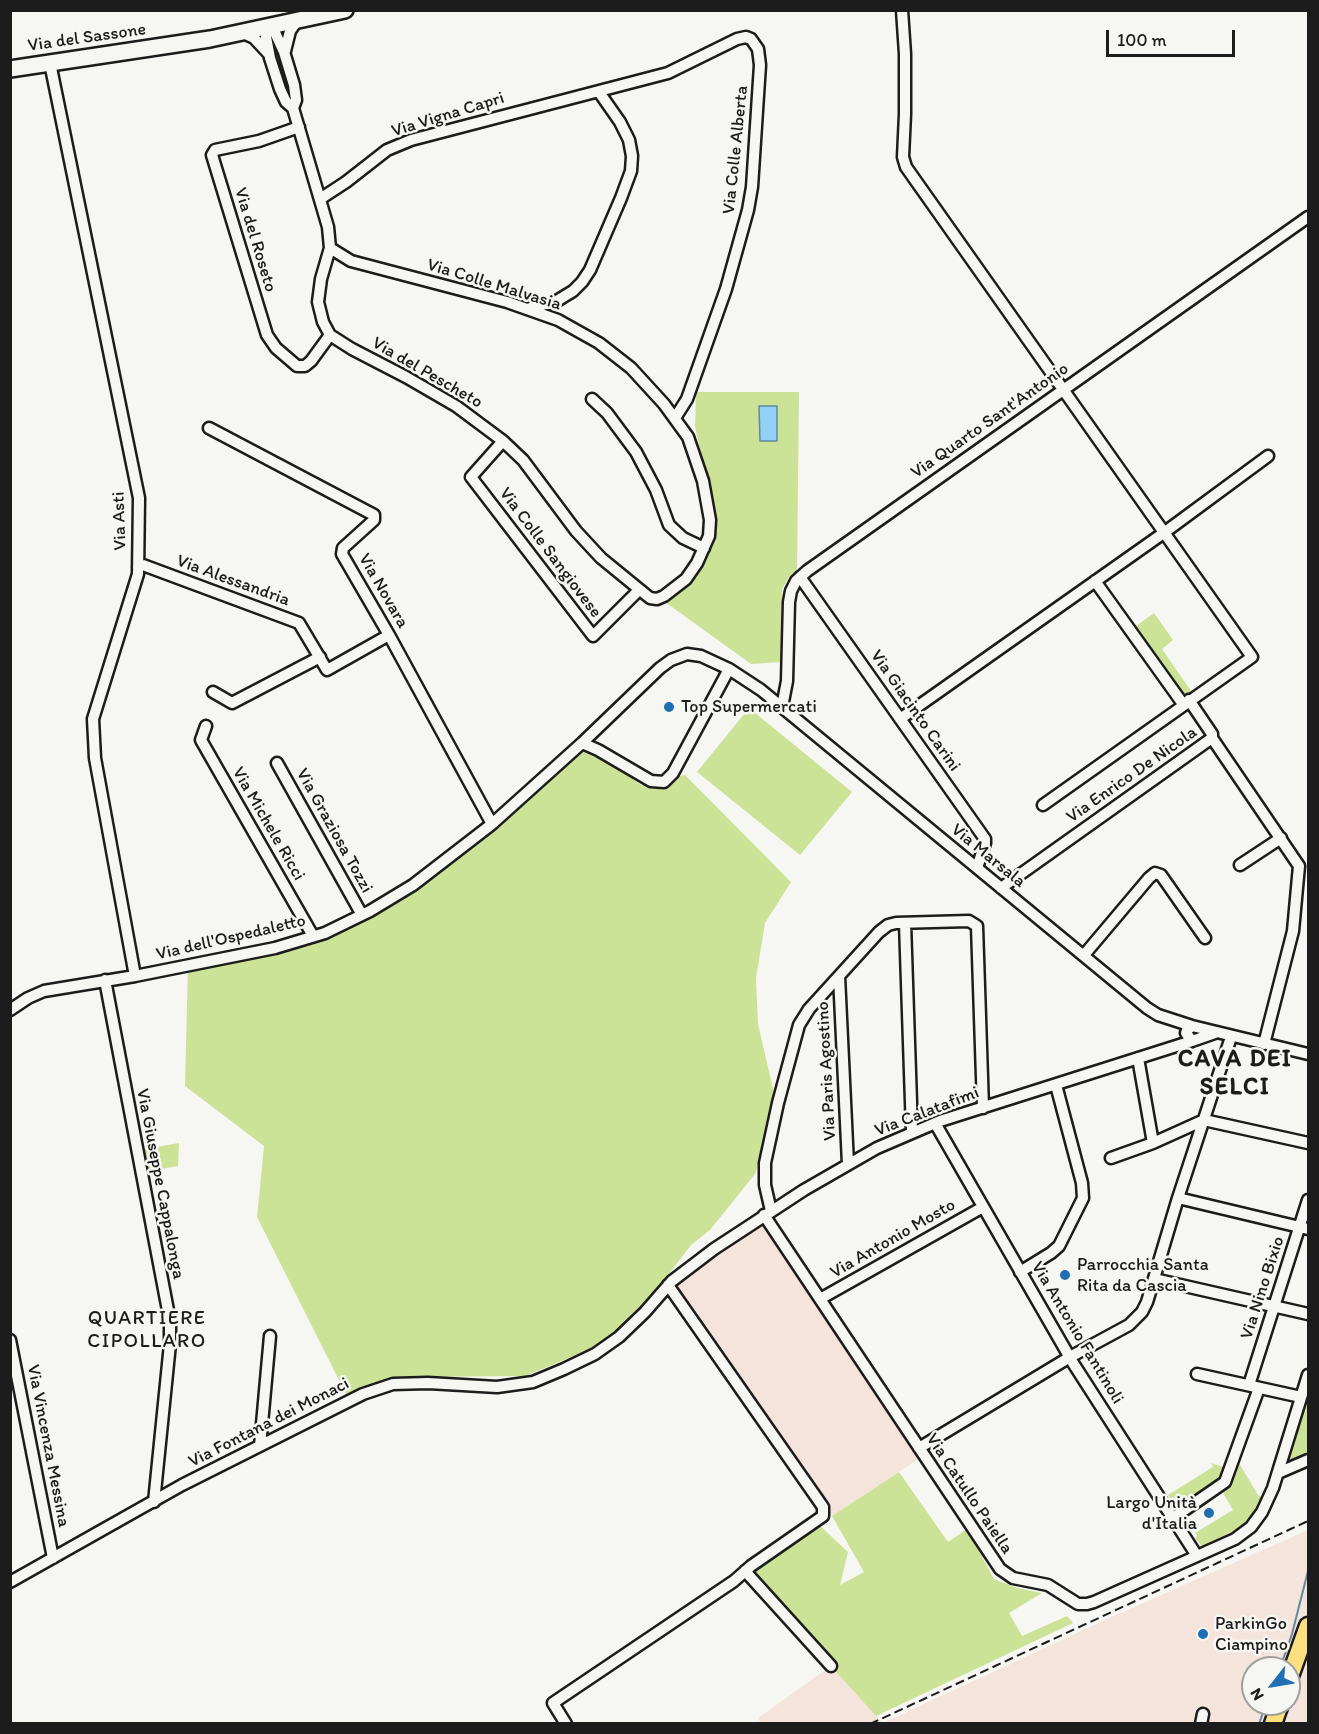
<!DOCTYPE html>
<html>
<head>
<meta charset="utf-8">
<style>
	body { margin:0 }
	#map { position:relative; width:1319px; height:1734px; overflow:hidden; background:#f6f6f2; font-family:Itim,sans-serif }
	canvas { display:block }
	.frame { position:absolute; inset:0; border:12px solid #1c1c1c; pointer-events:none }
	.north { position:absolute; left:1241px; top:1656px; width:60px; height:60px; box-sizing:border-box; background:#f6f6f2; border:2px solid #9f9f9c; border-radius:50%; rotate:239deg; font-size:16px; font-weight:700; line-height:24px; text-align:center; color:#1c1c1c }
	.north::after { content:''; display:block; margin:auto; width:21px; height:27px; background:#1f6fb2; clip-path:polygon(50% 0,100% 100%,50% 72%,0 100%) }
	.scale { position:absolute; left:1106px; top:30px; width:129px; height:27px; box-sizing:border-box; border:3px solid #1c1c1c; border-top:0; padding-left:8px; font-size:18px; line-height:21px; white-space:nowrap; color:#1c1c1c; -webkit-text-stroke:4px #f6f6f2; paint-order:stroke }
</style>
</head>
<body>
<div id="map">
<canvas width="1319" height="1734"></canvas>
<div class="frame"></div>
<div class="north">N</div>
<div class="scale">100 m</div>
</div>
<script>
const c = document.querySelector('canvas').getContext('2d');
c.lineJoin = 'round';
function paint(path, color) { c.fillStyle = color; c.fill(path, 'evenodd'); }
const shape = rows => new Path2D(rows.map(r => 'M' + r).join(''));
function trace(path, color, width, dash) { c.strokeStyle = color; c.lineWidth = width; c.lineCap = dash ? 'butt' : 'round'; c.setLineDash(dash || []); c.stroke(path); }
function label(font, color, halo, rows, align = 'center') {
  c.font = font + ' Itim,sans-serif'; c.lineWidth = 5; c.setLineDash([]); c.textBaseline = 'middle'; c.strokeStyle = halo; c.fillStyle = color; for (const [text, x, y, turn = 0] of rows) {
    c.save(); c.translate(x, y); c.rotate((+turn || 0) * Math.PI / 180); c.textAlign = isNaN(turn) ? turn : align; if (halo) c.strokeText(text, 0, 0); c.fillText(text, 0, 0); c.restore();
  }
}
paint(shape([
	[764,1223,920,1458,832,1516,672,1287,690,1269],
	[1308,1530,1308,1723,761,1724,758,1718,831,1666,883,1723,1105,1620],
	[1253,1668,1289,1668,1289,1704,1253,1704]
]), '#f5e4dc');
paint(shape([
	[696,392,799,392,797,572,789,577,782,589,781,662,751,664,665,602,686,587,698,570,706,558,714,534,706,478,695,426],
	[1154,613,1173,640,1162,649,1191,691,1185,696,1136,626],
	[749,708,852,792,800,855,697,772],
	[582,743,641,785,685,775,791,882,765,923,756,978,758,1024,774,1093,763,1149,755,1174,710,1230,691,1245,626,1330,576,1355,525,1376,393,1377,346,1394,257,1217,264,1146,185,1086,188,965,313,936,413,885],
	[179,1143,178,1166,144,1172,140,1150],
	[1308,1392,1308,1454,1291,1461,1289,1460,1288,1454],
	[1211,1463,1226,1468,1221,1481,1176,1509,1168,1495,1213,1467],
	[1239,1463,1258,1495,1264,1499,1253,1516,1244,1526,1202,1546,1195,1538,1197,1536,1195,1533,1233,1510,1223,1493,1233,1482],
	[899,1472,948,1542,967,1529,994,1579,1017,1588,1042,1593,1009,1613,1022,1636,1067,1616,1073,1623,876,1716,745,1571,816,1522,848,1552,840,1585,864,1572,832,1516]
]), '#cce297');
const water = shape([
	[759,406,777,406,777,441,760,441,759,406]
]);
paint(water, '#93d1f4');
trace(water, '#63899e', 1.5);
trace(shape([
	[1280,1668,1292,1634,1308,1571],
	[1259,1724,1266,1704]
]), '#63899e', 2);
const street = shape([
	[902,10,905,54,905,114,903,157,906,167,1252,657,1043,805],
	[272,26,284,52,294,85,296,100,293,108,328,227,330,248,321,279,318,302,323,322,330,335,352,349,406,377,456,406,503,441,523,460,576,531,601,558,650,598,657,599,664,596,686,579,697,563,709,536,710,520,703,481,688,437,664,404,631,368,599,343,558,320,507,302,351,261,330,248],
	[267,27,266,37,270,58,280,89,286,102,293,108],
	[241,32,254,38,268,53],
	[285,51,290,31,297,21],
	[50,63,139,498,138,574,93,719,95,758,135,976],
	[299,127,259,141,215,150,212,155,267,335,276,348,297,366,305,366,311,361,330,335],
	[320,199,346,182,387,150,411,140,668,73,737,39,746,37,751,39,758,49,760,65,752,187,748,210,726,289,687,399,675,418],
	[530,308,555,302,573,291,582,282,590,270,621,198,631,171,632,156,629,140,620,122,599,92],
	[592,399,607,413,636,452,656,490,669,525,683,538,704,548],
	[209,428,374,515,374,520,343,548,342,554,389,635,492,824],
	[503,441,471,477,593,636,639,590],
	[138,567,143,565,299,623,327,670,389,635],
	[800,577,985,839,985,843,977,868],
	[1095,581,1183,704],
	[213,692,232,703,320,657],
	[1189,700,1212,734,1212,738,1299,866,1293,931,1264,1044],
	[782,707,787,681,789,602,791,591,796,581,807,571,1308,217],
	[900,719,1165,532,1268,456],
	[206,726,201,740,313,936],
	[582,743,598,750,651,781,664,782,673,773,729,669],
	[277,763,362,915],
	[1240,865,1281,838],
	[1001,888,1212,738],
	[905,923,912,1132],
	[1084,955,1149,878,1155,873,1161,875,1205,938],
	[839,976,848,1164],
	[105,980,170,1321,170,1344,154,1502],
	[10,1010,28,998,44,991,135,976,275,948,325,933,370,911,413,885,492,824,582,743,660,668,671,660,687,654,701,656,729,669,761,690,1147,1008,1158,1015,1192,1026],
	[1215,1033,1192,1041,1186,1033,1187,1030,1192,1026,1308,1054],
	[1138,1058,1153,1143],
	[935,1123,1073,1363,1197,1556],
	[1111,1158,1153,1143,1204,1120,1308,1143],
	[1178,1198,1308,1229],
	[771,1211,765,1185,765,1163,778,1103,799,1025,809,1009,879,932,888,925,896,923,969,921,977,926,983,1108],
	[764,1215,1000,1569,1013,1578,1048,1585,1078,1604,1087,1604,1094,1602,1235,1539,1251,1527,1262,1512,1273,1488,1308,1375],
	[1020,1272,1051,1253,1059,1246,1083,1198,1082,1183,1056,1085],
	[1154,1279,1308,1314],
	[820,1299,983,1207],
	[10,1340,53,1558],
	[1197,1374,1301,1397],
	[1249,1385,1308,1200],
	[260,1446,270,1336],
	[919,1448,1070,1357,1129,1325,1142,1312,1147,1302,1178,1198,1231,1037],
	[1278,1473,1308,1460],
	[1173,1518,1225,1482,1259,1388],
	[745,1571,831,1666],
	[10,1582,182,1485,363,1394,393,1384,428,1383,497,1387,533,1382,564,1369,595,1354,619,1337,645,1312,672,1281,714,1249,804,1190,877,1148,940,1121,1192,1041],
	[566,1724,553,1703,734,1581,751,1566,823,1516,823,1507,668,1285],
	[1201,1724,1203,1714]
]);
const secondary = shape([
	[10,69,210,39,345,10]
]);
const primary = shape([
	[1289,1679,1308,1626],
	[1273,1724,1280,1704]
]);
trace(street, '#1c1c1c', 15);
trace(secondary, '#1c1c1c', 20);
trace(primary, '#1c1c1c', 21);
trace(street, '#f6f6f2', 10);
trace(secondary, '#f6f6f2', 15);
trace(primary, '#fce080', 16);
trace(shape([
	[870,1724,1308,1521]
]), '#1c1c1c', 2, [9, 4.5]);
for (const [x, y, r, color] of [
	[669,707,6,"#1f6fb2"],
	[1065,1275,6,"#1f6fb2"],
	[1209,1513,6,"#1f6fb2"],
	[1203,1634,6,"#1f6fb2"]
]) { const dot = new Path2D(); dot.arc(x, y, r, 0, 2 * Math.PI); c.fillStyle = color; c.fill(dot); trace(dot, '#f6f6f2', 2); }
label('18px', '#1c1c1c', '#f6f6f2', [
	["Via del Sassone",87,38,-8],
	["Via Vigna Capri",448,115,-17],
	["Via Colle Alberta",736,150,-84],
	["Via del Roseto",255,240,73],
	["Via Colle Malvasia",494,285,17],
	["Via del Pescheto",427,373,30],
	["Via Quarto Sant'Antonio",990,421,-35],
	["Via Asti",120,521,-92],
	["Via Colle Sangiovese",550,553,53],
	["Via Alessandria",233,581,20],
	["Via Novara",383,591,60],
	["Via Giacinto Carini",915,711,55],
	["Via Enrico De Nicola",1132,775,-35],
	["Via Michele Ricci",268,824,60],
	["Via Graziosa Tozzi",334,831,61],
	["Via Marsala",988,856,39],
	["Via dell'Ospedaletto",231,938,-13],
	["Via Paris Agostino",827,1071,-93],
	["Via Calatafimi",927,1112,-21],
	["Via Giuseppe Cappalonga",160,1184,79],
	["Via Antonio Mosto",893,1239,-30],
	["Via Nino Bixio",1263,1288,-72],
	["Via Antonio Fantinoli",1077,1333,59],
	["Via Fontana dei Monaci",269,1423,-27],
	["Via Vincenza Messina",48,1446,79],
	["Via Catullo Paiella",969,1494,56]
]);
label('18px', '#1c1c1c', '#f6f6f2', [
	["Top Supermercati",681,707],
	["Parrocchia Santa",1077,1265],
	["Rita da Cascia",1077,1286],
	["Largo Unità",1197,1503,"right"],
	["d'Italia",1197,1524,"right"],
	["ParkinGo",1215,1624],
	["Ciampino",1215,1645]
], 'left');
c.letterSpacing = '1.5px';
label('20px', '#1c1c1c', '#f6f6f2', [
	["QUARTIERE",147,1319],
	["CIPOLLARO",147,1342]
]);
c.letterSpacing = '0px';
c.letterSpacing = '1.5px';
label('bold 24px', '#1c1c1c', '#f6f6f2', [
	["CAVA DEI",1235,1060],
	["SELCI",1235,1088]
]);
c.letterSpacing = '0px';
</script>
</body>
</html>
